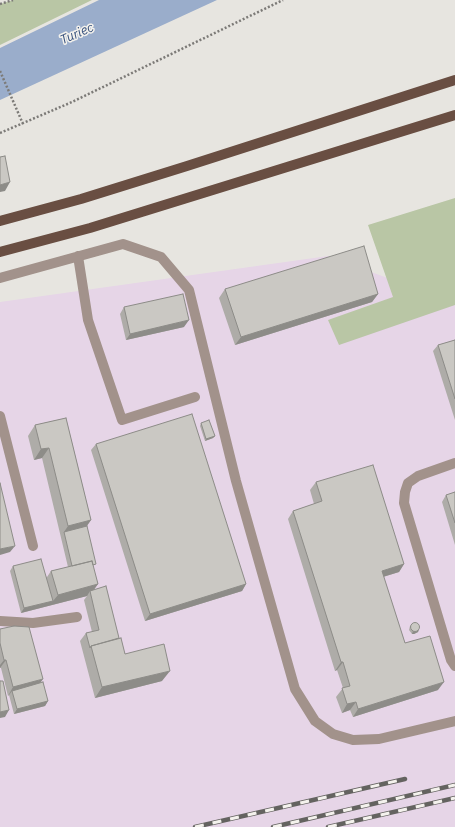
<!DOCTYPE html>
<html>
<head>
<meta charset="utf-8">
<style>
	body { margin:0 }
	canvas { display:block; background:#e7e5e0 }
</style>
</head>
<body>
<canvas width="455" height="827"></canvas>
<script>
const c = document.querySelector('canvas').getContext('2d');
c.lineJoin = 'round';
function paint(path, color) { c.fillStyle = color; c.fill(path, 'evenodd'); }
const shape = rows => new Path2D(rows.map(r => 'M' + r).join(''));
function trace(path, color, width, dash) { c.strokeStyle = color; c.lineWidth = width; c.lineCap = dash ? 'butt' : 'round'; c.setLineDash(dash || []); c.stroke(path); }
function label(font, color, halo, rows, align = 'center') {
  c.font = font + ' "IBM Plex Sans",sans-serif'; c.lineWidth = 3; c.setLineDash([]); c.textBaseline = 'middle'; c.strokeStyle = halo; c.fillStyle = color; for (const [text, x, y, turn = 0] of rows) {
    c.save(); c.translate(x, y); c.rotate((+turn || 0) * Math.PI / 180); c.textAlign = isNaN(turn) ? turn : align; if (halo) c.strokeText(text, 0, 0); c.fillText(text, 0, 0); c.restore();
  }
}
paint(shape([
	[328,256,455,303,455,827,0,827,0,302]
]), '#e6d5e7');
paint(shape([
	[13,0,92,0,0,45,0,4],
	[455,198,455,305,339,345,328,320,393,297,368,225]
]), '#b9c6a5');
paint(shape([
	[99,0,217,0,0,100,0,48]
]), '#9aadcb');
trace(shape([
	[0,4,13,0],
	[0,71,23,124],
	[0,133,72,102,283,0]
]), '#7c7a77', 2.5, [2, 2]);
trace(shape([
	[78,256,88,320,122,420,195,397],
	[0,278,123,244,161,257,189,290,236,481,295,689,315,721,333,734,353,740,379,739,455,721],
	[0,416,33,546],
	[455,463,418,476,408,483,405,492,404,503,451,660,455,666],
	[0,621,33,623,77,617]
]), '#a2928b', 10);
trace(shape([
	[0,221,81,199,187,166,455,80],
	[0,252,90,228,455,115]
]), '#694e42', 10);
const rail = shape([
	[195,827,405,779],
	[273,827,455,785],
	[328,827,455,798]
]);
trace(rail, '#646360', 4.5);
trace(rail, '#f4f2ed', 3, [9]);
paint(shape([
	[225,289,378,294,372,302,235,345,219,298],
	[124,307,184,327,126,340,120,314],
	[455,340,455,420,433,351,438,345],
	[66,418,91,520,87,526,93,568,98,584,93,590,119,638,125,654,162,681,95,698,80,641,86,633,92,632,84,600,87,596,21,613,10,571,13,566,47,577,51,571,68,567,42,458,34,460,28,436,35,425],
	[201,423,215,436,213,438,205,441,200,426],
	[96,444,246,584,242,591,145,621,91,450],
	[316,482,404,564,399,572,383,577,405,643,438,690,353,717,350,710,342,713,336,697,343,688,337,670,335,671,288,519,293,511,314,504,310,490],
	[455,492,455,545,442,502,446,495],
	[412,624,418,632,414,634,412,634,409,630,410,626],
	[0,629,40,683,48,701,45,706,14,714,9,695,8,696,1,668,0,668]
]), '#aeaca8');
paint(shape([
	[10,182,5,191,0,192,0,185],
	[378,294,372,302,235,345,241,337],
	[189,320,184,327,126,340,130,334],
	[215,436,213,438,205,441,206,439],
	[49,448,42,458,34,460,41,449],
	[91,520,83,531,64,532,68,526],
	[15,546,10,552,0,555,0,549],
	[404,564,399,572,376,579,382,571],
	[98,584,91,594,90,591,87,596,21,613,24,608,53,601,58,595],
	[246,584,242,591,145,621,150,614],
	[419,630,418,632,414,634,412,634,413,631],
	[4,660,6,660,0,668,0,665],
	[341,662,343,662,337,670,335,671],
	[170,671,162,681,95,698,102,687],
	[43,679,37,688,12,691,9,695,8,696,13,687],
	[444,682,438,690,353,717,358,709],
	[48,701,45,706,14,714,17,709],
	[356,702,350,710,342,713,347,704],
	[9,710,5,717,0,718,0,712]
]), '#8d8c88');
const building = shape([
	[5,156,10,182,0,185,0,157,5,156],
	[364,246,378,294,241,337,225,289,364,246],
	[183,294,189,320,130,334,124,307,183,294],
	[455,340,455,399,438,345,455,340],
	[192,414,246,584,150,614,96,444,192,414],
	[66,418,91,520,68,526,49,448,41,449,35,425,66,418],
	[209,420,215,436,206,439,201,423,209,420],
	[373,465,404,564,382,571,405,643,430,636,444,682,358,709,356,702,347,704,342,688,350,686,343,662,341,662,293,511,322,501,316,482,373,465],
	[0,483,15,546,0,549,0,483],
	[455,492,455,523,446,495,455,492],
	[87,526,96,564,93,565,92,561,72,566,64,532,87,526],
	[41,559,53,601,24,608,13,566,41,559],
	[92,561,98,584,58,595,51,571,92,561],
	[106,586,119,638,91,646,90,648,86,633,99,630,90,591,106,586],
	'410.5 627a4.5 4.5 0 1 1 9 0a4.5 4.5 0 1 1-9 0Z',
	[14,626,29,627,43,679,13,687,6,660,4,660,0,643,0,629,14,626],
	[121,638,125,654,164,644,170,671,102,687,91,646,121,638],
	[0,681,3,681,9,710,0,712,0,681],
	[43,682,48,701,17,709,12,691,43,682]
]);
paint(building, '#cac8c3');
trace(building, '#8d8c88', 1);
label('italic 13px', '#37517d', '#f4f2ed', [
	["Turiec",77,34,-24]
]);
</script>
</body>
</html>
